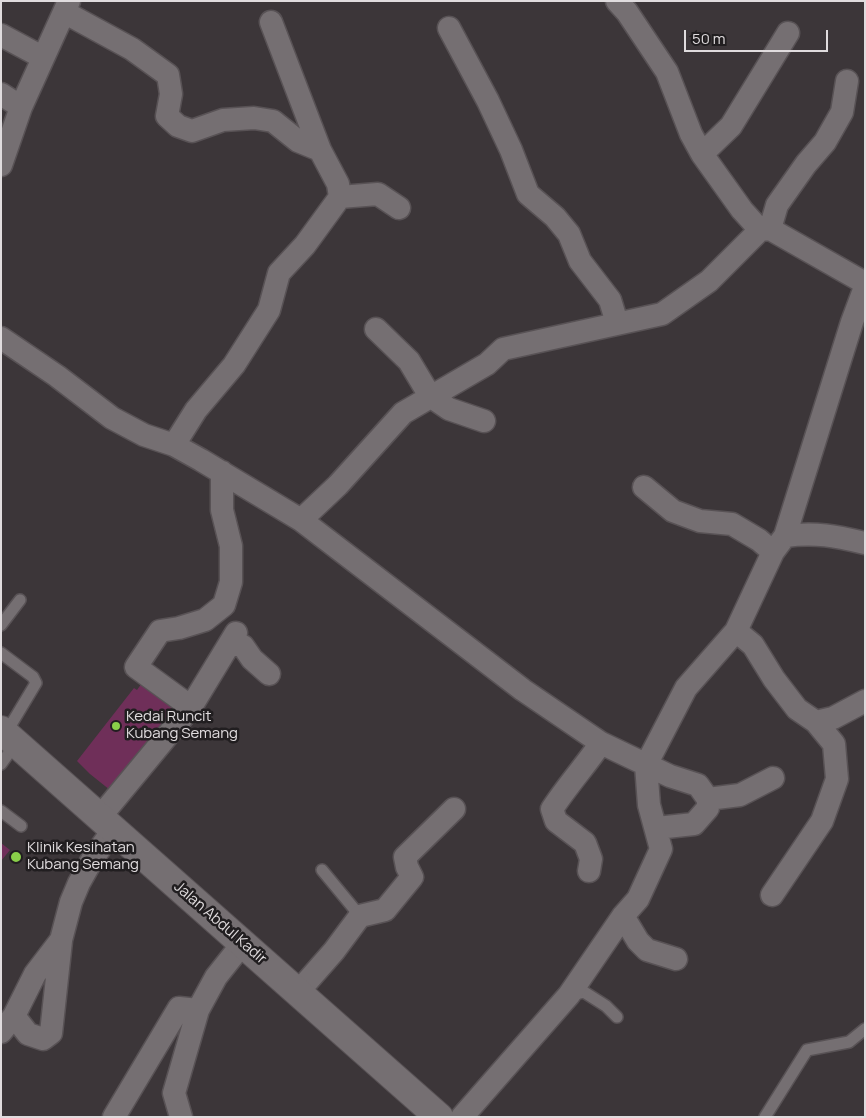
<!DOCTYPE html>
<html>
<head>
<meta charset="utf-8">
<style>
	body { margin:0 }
	#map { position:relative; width:866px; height:1118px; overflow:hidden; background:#3c3639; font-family:Manrope,sans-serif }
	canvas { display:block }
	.frame { position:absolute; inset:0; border:2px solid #e0dcde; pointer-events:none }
	.scale { position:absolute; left:684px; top:30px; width:144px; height:22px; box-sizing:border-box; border:2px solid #e0dcde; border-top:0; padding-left:6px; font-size:15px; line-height:18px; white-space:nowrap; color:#e0dcde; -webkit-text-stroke:4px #211e20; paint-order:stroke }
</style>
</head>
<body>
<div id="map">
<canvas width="866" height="1118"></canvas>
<div class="frame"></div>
<div class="scale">50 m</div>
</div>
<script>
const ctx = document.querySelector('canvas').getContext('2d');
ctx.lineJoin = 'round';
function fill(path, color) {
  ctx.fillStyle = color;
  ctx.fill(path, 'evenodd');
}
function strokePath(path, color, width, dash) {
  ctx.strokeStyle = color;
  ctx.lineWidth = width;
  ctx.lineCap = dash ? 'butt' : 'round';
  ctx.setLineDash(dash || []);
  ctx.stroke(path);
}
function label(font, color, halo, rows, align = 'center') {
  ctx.font = font + ' Manrope,sans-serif';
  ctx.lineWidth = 5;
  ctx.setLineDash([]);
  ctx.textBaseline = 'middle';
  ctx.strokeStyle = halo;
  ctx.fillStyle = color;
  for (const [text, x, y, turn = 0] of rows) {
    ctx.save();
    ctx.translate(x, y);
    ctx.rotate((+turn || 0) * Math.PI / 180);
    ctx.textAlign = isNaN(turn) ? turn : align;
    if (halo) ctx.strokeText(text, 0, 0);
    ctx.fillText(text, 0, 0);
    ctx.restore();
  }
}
const building = new Path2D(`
	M144,680l32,23 -7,7 8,6 -62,78 -25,-20 -13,-13 57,-73 3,2z
	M1,843l9,7 -9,11z`);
const service = new Path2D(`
	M1,625l19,-25
	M1,653l32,24 3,6 -30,50
	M1,764l15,-21
	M1,811l20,15
	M322,870l38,46
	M570,995l14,-3 22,14 11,11
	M765,1117l42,-67 42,-8 16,-13`);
const minor = new Path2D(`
	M617,1l10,11 40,60 24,62 11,20 29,-28 57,-93
	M64,12l68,37 36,26 3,19 -4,22 11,10 14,5 31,-11 31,-2 19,3 25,20 22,9
	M449,28l39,73 23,49 17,44 27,23 14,17 11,27 30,39 7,23
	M1,35l41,22
	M1,94l20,13
	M702,154l40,56 18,20
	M1,165l20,-58 48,-106
	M340,197l38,-3 21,14
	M770,229l7,-24 29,-41 19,-22 17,-30 5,-31
	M376,329l33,32 21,35 19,13 35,12
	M1,338l56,38 55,42 32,17 30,10 27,15 100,60 222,170 78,53 69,33 28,9 10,14v9l-14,16 -37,4
	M174,445l22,-35 38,-45 35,-55 10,-37 26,-28 35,-48 -2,-13 -18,-34 -49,-128
	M644,487l29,24 27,10 32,3 27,16 14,12
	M301,520l37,-35 65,-72 84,-49 16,-15 159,-35 47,-33 51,-51 10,-1 95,54
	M785,536c31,-4 50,0 80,7
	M736,631l17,14 21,34 23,30 19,13 17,-4 32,-17
	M230,644l13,2 9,13 17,15
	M191,707l-55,-40 24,-36 19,-3 26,-8 19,-15 7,-23v-36l-9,-36v-38
	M708,799l32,-4 33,-17
	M100,817l91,-110 45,-74
	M589,871l2,-12 -6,-16 -29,-22 -4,-12c15,-23 33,-43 49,-66
	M772,895l50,-74 15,-42 -3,-35 -18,-22
	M623,916l15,25 9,9 29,9
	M298,992l36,-41 26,-35 25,-6 27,-33 -5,-10 -2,-10 49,-48
	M14,1016l14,18 15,5 8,-6 10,-92
	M1,1032l13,-16 21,-42 26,-34 10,-38 8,-19 14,-25 21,-29
	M114,1117l65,-109 19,2
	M181,1117l-7,-24 24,-83 18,-33 27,-34
	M462,1117l107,-122 54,-79 15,-17 23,-50 -12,-44 -3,-40 40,-77 50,-57 37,-79 12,-16 67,-214 13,-35`);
const secondary = new Path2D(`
	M1,730l438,387`);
const markers = [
	[116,726,5,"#89cf49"],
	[16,857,6,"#89cf49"]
];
const poiNames = [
	["Kedai Runcit",126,717],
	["Kubang Semang",126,734],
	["Klinik Kesihatan",27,848],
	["Kubang Semang",27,865]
];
const streetNames = [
	["Jalan Abdul Kadir",220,923,41]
];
fill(building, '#6f2f59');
strokePath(service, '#585255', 14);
strokePath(minor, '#585255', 25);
strokePath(secondary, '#585255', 30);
strokePath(service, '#756f72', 11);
strokePath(minor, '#756f72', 22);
strokePath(secondary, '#756f72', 28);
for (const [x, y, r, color] of markers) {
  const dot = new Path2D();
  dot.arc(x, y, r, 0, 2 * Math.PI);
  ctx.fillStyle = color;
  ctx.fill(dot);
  strokePath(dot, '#211e20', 2);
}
label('15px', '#e0dcde', '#211e20', poiNames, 'left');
label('15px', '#e0dcde', '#211e20', streetNames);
</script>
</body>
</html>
